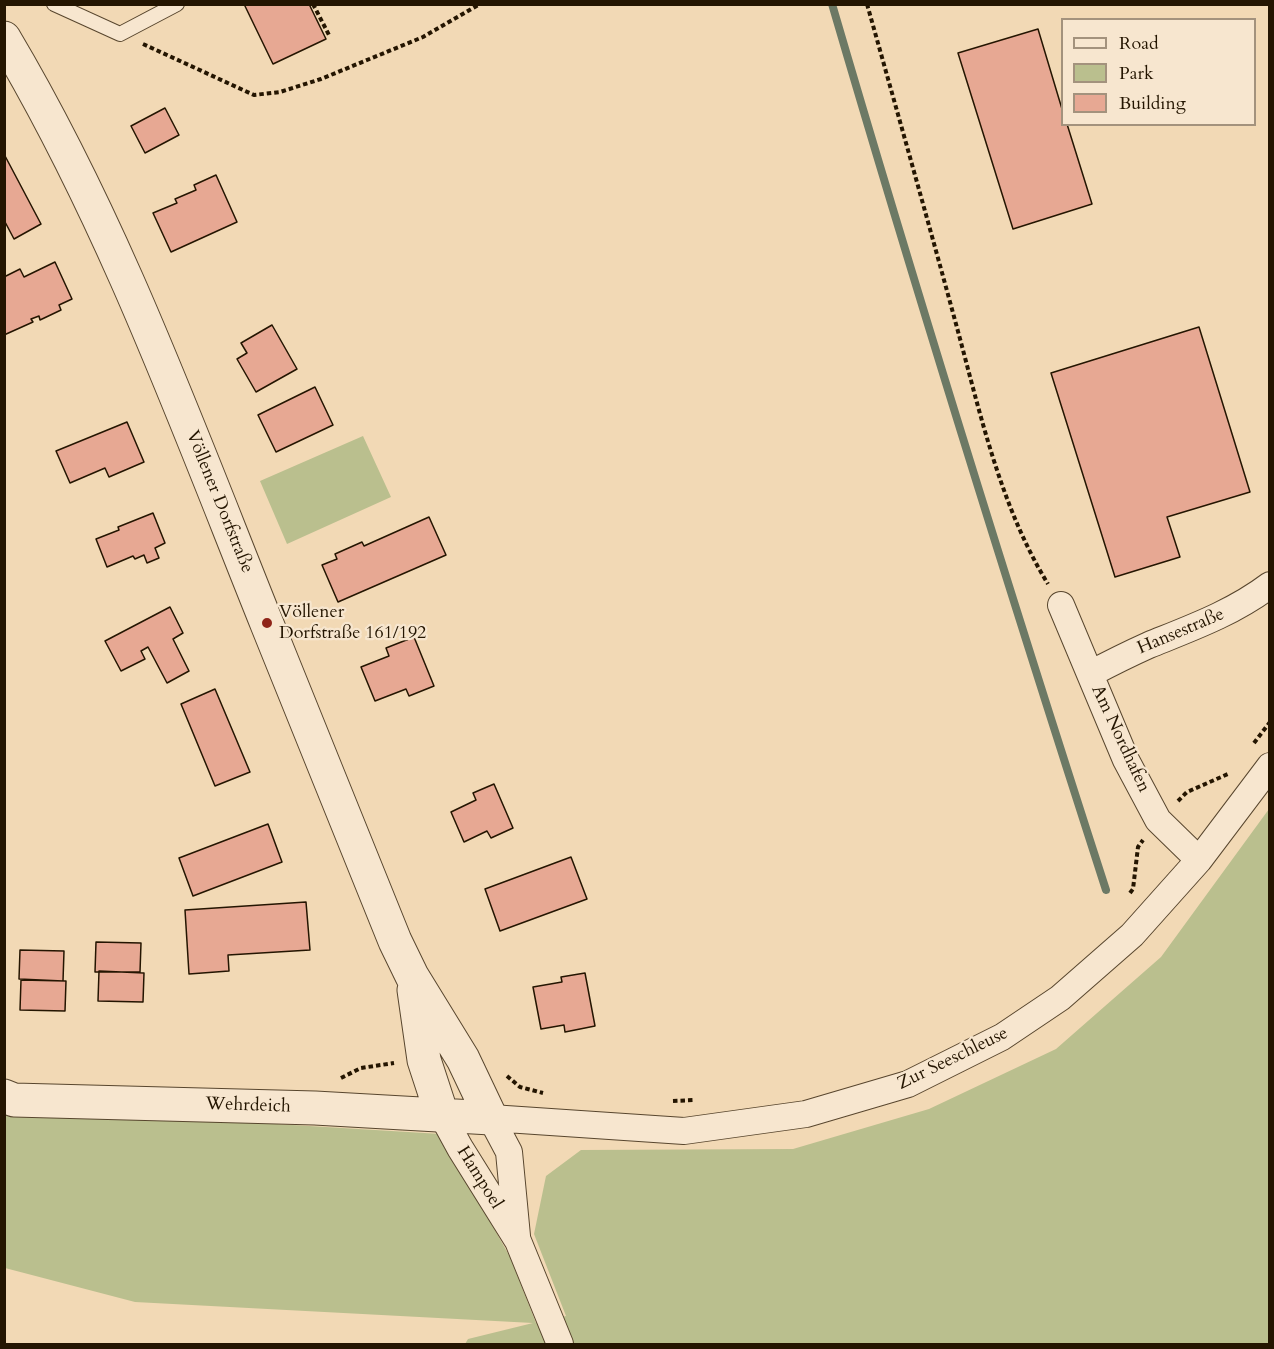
<!DOCTYPE html>
<html>
<head>
<meta charset="utf-8">
<style>
	body { margin:0 }
	#map { position:relative; width:1274px; height:1349px; overflow:hidden; background:#f2d9b5; font-family:Cardo,serif }
	canvas { display:block }
	.frame { position:absolute; inset:0; border:6px solid #241501; pointer-events:none }
	.legend { position:absolute; left:1061px; top:18px; width:195px; height:108px; box-sizing:border-box; background:#f7e6cf; border:2px solid #a3927d; margin:0; padding:8px 10px; list-style:none; font-size:18px; color:#241501 }
	.legend li { display:flex; align-items:center; gap:12px; height:30px }
	.legend b { width:30px; border:2px solid #a3927d }
</style>
</head>
<body>
<div id="map">
<canvas width="1274" height="1349"></canvas>
<div class="frame"></div>
<ul class="legend">
<li><b style="height:8px;background:#f7e6cf"></b>Road</li>
<li><b style="height:16px;background:#babf8e"></b>Park</li>
<li><b style="height:16px;background:#e7a893"></b>Building</li>
</ul>
</div>
<script>
const ctx = document.querySelector('canvas').getContext('2d');
ctx.lineJoin = 'round';
function fill(path, color) {
  ctx.fillStyle = color;
  ctx.fill(path, 'evenodd');
}
function strokePath(path, color, width, dash) {
  ctx.strokeStyle = color;
  ctx.lineWidth = width;
  ctx.lineCap = dash ? 'butt' : 'round';
  ctx.setLineDash(dash || []);
  ctx.stroke(path);
}
function label(font, color, halo, rows, align = 'center') {
  ctx.font = font + ' Cardo,serif';
  ctx.lineWidth = 4.5;
  ctx.setLineDash([]);
  ctx.textBaseline = 'middle';
  ctx.strokeStyle = halo;
  ctx.fillStyle = color;
  for (const [text, x, y, turn = 0] of rows) {
    ctx.save();
    ctx.translate(x, y);
    ctx.rotate((+turn || 0) * Math.PI / 180);
    ctx.textAlign = isNaN(turn) ? turn : align;
    if (halo) ctx.strokeText(text, 0, 0);
    ctx.fillText(text, 0, 0);
    ctx.restore();
  }
}
const green = new Path2D(`
	M363,436l28,61 -104,47 -27,-63z
	M1269,809v535h-804l3,-5 65,-16 -398,-21 -130,-34 -1,-163 9,3 428,26 69,123 26,66 30,-7 -32,-82 12,-58 35,-26 212,-1 136,-40 127,-60 105,-92z`);
const stream = new Path2D(`
	M832,4c87,297 179,592 274,886`);
const building = new Path2D(`
	M244,4h65l17,35 -53,25z
	M1038,29l24,80v15h5l25,80 -79,25 -55,-176z
	M165,108l14,27 -34,18 -14,-27z
	M4,154l37,70 -27,15 -10,-19z
	M216,175l21,47 -66,30 -18,-39 24,-10 -2,-4 21,-9 -2,-5z
	M55,262l17,37 -13,6 2,5 -21,10 -1,-4 -8,3 2,3 -29,13v-58l16,-8 4,8z
	M272,325l25,44 -41,23 -19,-33 10,-6 -6,-10z
	M1199,327l51,165 -83,25 13,40 -65,20 -64,-204z
	M315,387l18,38 -57,27 -18,-37z
	M127,422l17,40 -35,15 -4,-9 -35,15 -14,-32z
	M153,513l12,30 -10,5 4,10 -12,5 -3,-8 -9,4 -2,-3 -26,11 -11,-28 23,-9 -1,-3z
	M429,517l17,38 -108,47 -16,-37 15,-6 -2,-5 27,-12 2,4z
	M170,607l13,26 -10,6 16,32 -22,12 -19,-36 -7,4 4,8 -24,12 -16,-30z
	M414,637l20,49 -25,10 -3,-7 -31,12 -14,-34 28,-11 -3,-8z
	M215,689l35,83 -35,14 -34,-82z
	M494,784l19,44 -22,10 -4,-7 -23,11 -13,-30 25,-12 -3,-7z
	M268,824l14,38 -89,34 -14,-38z
	M571,857l16,42 -87,32 -15,-42z
	M306,902l4,48 -82,5 1,16 -40,3 -4,-64z
	M96,942l45,1 -1,29h-45z
	M20,950l44,1 -1,30 -44,-2z
	M99,971l45,2 -1,29 -45,-1z
	M585,973l10,53 -30,6 -1,-7 -23,4 -8,-42 29,-5 -1,-5z
	M21,980l45,1 -1,30 -45,-1z`);
const path = new Path2D(`
	M313,4l17,33
	M867,4c30,107 60,213 89,320 24,88 44,182 92,260
	M143,44l111,51 26,-3 41,-13 102,-42 57,-33
	M1254,743l16,-21
	M1178,801l9,-9 41,-18
	M1130,893l3,-4 5,-42 5,-7
	M507,1076l13,11 23,6
	M341,1078l20,-10 33,-5
	M673,1101l22,-1`);
const service = new Path2D(`
	M54,4l66,30 57,-30`);
const minor = new Path2D(`
	M1061,605l65,155 32,60 41,40
	M1090,674c19,-10 39,-20 59,-29 42,-17 84,-32 121,-60
	M442,1115l18,33 58,93 42,103
	M491,1118l193,13 122,-17 102,-30 94,-47 58,-39 72,-63 67,-75 71,-94
	M491,1118l18,34 8,84`);
const tertiary = new Path2D(`
	M4,38c110,185 183,387 263,586 42,106 86,211 128,317l17,35 51,83 28,59 -176,-10 -301,-8 -10,-4
	M414,990l10,70 18,55`);
const markers = [
	[267,623,6,"#8f2418"]
];
const streetNames = [
	["Völlener Dorfstraße",219,502,68],
	["Hansestraße",1181,632,-23],
	["Am Nordhafen",1120,739,65],
	["Zur Seeschleuse",953,1059,-26],
	["Wehrdeich",248,1106,2],
	["Hampoel",479,1178,58]
];
const poiNames = [
	["Völlener",279,613],
	["Dorfstraße 161/192",279,634]
];
fill(green, '#babf8e');
strokePath(stream, '#6c7965', 8);
fill(building, '#e7a893');
strokePath(building, '#241501', 1.5);
strokePath(service, '#58462e', 16);
strokePath(minor, '#58462e', 28);
strokePath(tertiary, '#58462e', 35);
strokePath(path, '#241501', 4, [4.5, 3]);
strokePath(service, '#f7e6cf', 14);
strokePath(minor, '#f7e6cf', 26);
strokePath(tertiary, '#f7e6cf', 33);
for (const [x, y, r, color] of markers) {
  const dot = new Path2D();
  dot.arc(x, y, r, 0, 2 * Math.PI);
  ctx.fillStyle = color;
  ctx.fill(dot);
  strokePath(dot, '#f7e6cf', 2);
}
label('18px', '#241501', '#f7e6cf', streetNames);
label('18px', '#241501', '#f7e6cf', poiNames, 'left');
</script>
</body>
</html>
